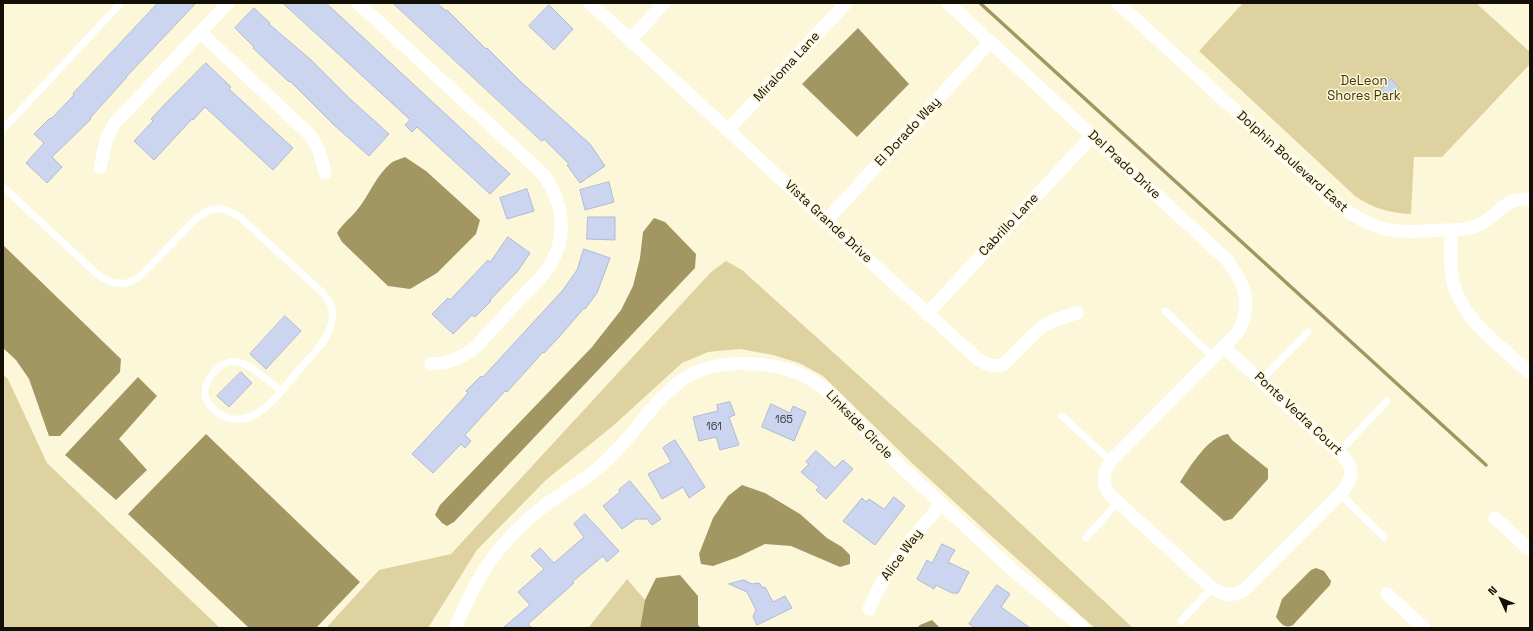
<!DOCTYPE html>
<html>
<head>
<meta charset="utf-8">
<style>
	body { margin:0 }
	#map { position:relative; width:1533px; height:631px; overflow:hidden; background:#fdf7da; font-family:"Space Grotesk",sans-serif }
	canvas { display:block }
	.frame { position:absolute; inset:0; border:4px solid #110f06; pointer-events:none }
	.north { position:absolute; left:1481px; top:579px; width:40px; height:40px; -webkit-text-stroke:3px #fdf7da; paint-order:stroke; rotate:314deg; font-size:11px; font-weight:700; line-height:16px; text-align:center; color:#110f06 }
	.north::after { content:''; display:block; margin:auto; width:14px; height:18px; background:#110f06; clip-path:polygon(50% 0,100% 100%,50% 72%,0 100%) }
</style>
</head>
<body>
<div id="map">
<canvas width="1533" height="631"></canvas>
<div class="frame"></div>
<div class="north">N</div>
</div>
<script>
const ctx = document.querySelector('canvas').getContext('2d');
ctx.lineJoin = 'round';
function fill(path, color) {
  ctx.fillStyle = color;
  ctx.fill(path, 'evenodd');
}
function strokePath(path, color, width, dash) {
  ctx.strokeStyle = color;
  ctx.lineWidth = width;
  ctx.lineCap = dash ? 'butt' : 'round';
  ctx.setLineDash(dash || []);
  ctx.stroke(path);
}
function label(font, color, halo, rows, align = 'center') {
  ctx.font = font + ' "Space Grotesk",sans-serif';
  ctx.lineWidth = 3;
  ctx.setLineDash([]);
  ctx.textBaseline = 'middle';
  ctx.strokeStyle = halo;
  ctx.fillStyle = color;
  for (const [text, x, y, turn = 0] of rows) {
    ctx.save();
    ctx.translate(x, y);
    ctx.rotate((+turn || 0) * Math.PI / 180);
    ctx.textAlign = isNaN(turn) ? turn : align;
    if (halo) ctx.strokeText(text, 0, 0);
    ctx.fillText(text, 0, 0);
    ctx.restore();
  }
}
const green = new Path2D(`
	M1243,3h233l54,49v12l-88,93h-28l-3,57c-21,-1 -39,-6 -56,-18l-156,-145z
	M726,261l16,9 205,185 186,173h-38l-6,-5 -101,-90 -76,-70 -89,-87 -24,-13 -26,-8 -33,-6 -32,3 -26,11 -68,62 -68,55 -69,70 -49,78h-102l53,-58 72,-16 260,-282z
	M3,375l5,4 39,84 173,165h-217z
	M627,579l18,21 -5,28h-52z`);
const water = new Path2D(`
	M858,28l51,56 -52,53 -55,-53z
	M405,157l21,14 54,49 -4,14 -39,39 -27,16 -22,-3 -46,-44 -5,-9c5,-9 13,-14 20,-23 12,-14 19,-35 34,-47 4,-3 10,-4 14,-6z
	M654,218l11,4 31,32 -1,14 -241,254 -7,4 -5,-3 -7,-8 5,-10 152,-158 29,-37 12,-24 7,-28 3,-26z
	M3,245l118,114 -1,13 -60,64h-11l-20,-57 -13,-19 -13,-12z
	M138,377l19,19 -38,43 28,31 -31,30 -51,-45z
	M206,434l154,148 -44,46h-67l-121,-114z
	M1228,434l4,6 36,29v10l-36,40 -8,2 -44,-39c10,-15 28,-46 48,-48z
	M742,485l23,8 35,21 27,24 15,9 8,8v9l-10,3 -49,-21 -26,-2 -27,13 -25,9 -12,-2 -2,-10 14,-36 15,-22z
	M1316,568l8,3 7,10 -1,4 -37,40c-8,4 -12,-1 -17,-8l6,-18 29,-29z
	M680,575l18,21v29l3,3h-61l5,-28 11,-22z
	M932,620l8,8h-23l3,-3z`);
const stream = new Path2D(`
	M980,3l506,462`);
const building = new Path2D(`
	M158,3h38l-70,74h1l-37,41 1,1 -39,38 10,10 -15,16 -21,-20 18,-20 -10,-9 16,-16 1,1 23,-24 -1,-1z
	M283,3h43l184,171 -20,20 -73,-67 -5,5 -7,-7 5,-5z
	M393,3h44l9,8 1,-1 39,39 1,-1 34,34 69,62 15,22 -25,17 -13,-18 2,-1 -25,-25 -2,2z
	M549,5l24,24 -19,21 -25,-24z
	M254,8l16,15 -1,1 42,36 38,38 40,36 -20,22 -36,-32 -43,-43 -1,1 -36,-34 1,-1 -19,-19z
	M206,63l25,24 -2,2 64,59 -20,22 -68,-63 -12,13 -1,-1 -38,41 -20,-19 19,-20 -2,-2 15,-16z
	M1391,79l8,8 -9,11 -9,-8z
	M609,182l5,20 -29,8 -5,-20z
	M527,189l7,22 -27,8 -7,-21z
	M588,217h27v23l-28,-1z
	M508,237l22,16 -13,19 -27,28 1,1 -16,16 -3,-2 -19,19 -21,-20 16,-16 2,2 38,-40 2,2z
	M584,249l26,9 -13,35 -12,16 -1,-1 -25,29 -15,16 -1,-1 -36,40 -2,-1 -40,44 6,6 -6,7 -4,-4 -28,29 -21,-19 38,-41 18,-20 -2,-2 15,-15 2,1 80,-87 14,-20z
	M285,316l16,15 -35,38 -16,-15z
	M241,372l11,11 -23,24 -12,-11z
	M730,402l5,13 -6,2 10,28 -19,5 -4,-13 -17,4 -6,-24 25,-6 -1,-6z
	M771,404l19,9 3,-7 13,6 -12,29 -32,-14z
	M675,440l30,47 -16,11 -6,-11 -21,12 -14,-25 23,-12 -8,-14z
	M816,451l19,17 8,-8 10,9 -27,30 -10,-9 3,-3 -18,-15 8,-8 -3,-2z
	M630,481l31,38 -9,6 -5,-6h-11l-14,10 -19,-23 17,-14 -1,-2z
	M894,497l11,9 -30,39 -32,-24 19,-23 4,4 3,-3 15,10z
	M585,514l34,37 -12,11 -4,-6 -31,26 2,1 -46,41 4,4h-29l27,-23 -12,-13 26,-23 -13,-13 9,-8 14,15 30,-26 -10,-13z
	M942,544l13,6 -7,12 21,10 -11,21h-6l-16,-8 -2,4 -17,-10 10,-19 5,3z
	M744,580l8,4 7,-1 4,5 2,-1 8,15 12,-6 7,12 -35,17 -4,-8 3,-7 -9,-18 -18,-8z
	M997,585l13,9 -9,13 29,21h-55l-6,-4z`);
const lane = new Path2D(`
	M3,129l118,-126
	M3,187l94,87c26,20 41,6 59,-14 10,-10 20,-21 30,-31 18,-19 30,-29 55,-11l84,77c6,8 9,16 7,25 -1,6 -3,12 -6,17 -6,11 -16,20 -23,28 -14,16 -31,41 -49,50 -13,6 -26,6 -37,-3 -5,-4 -11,-11 -12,-17 -2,-15 17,-37 33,-33 15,4 30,19 42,28
	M1165,311l49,47
	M1261,380l47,-48
	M1062,416l49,45
	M1339,452l48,-51
	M1340,494l44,43
	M1086,538l32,-36
	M1181,621l31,-33`);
const street = new Path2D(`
	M358,3l184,170c23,30 27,68 3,99 -8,10 -17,19 -25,27 -15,16 -30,32 -44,48 -15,11 -26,16 -45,17
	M590,3l294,271 95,86c9,5 15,7 24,5l37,-37 12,-7 25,-8
	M948,3l279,257c17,23 27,44 11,72l-127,129c-8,11 -9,21 -2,33l103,94c11,6 21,10 32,2l96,-96c10,-12 16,-22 5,-36l-121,-111
	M1118,3l217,199c41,32 59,31 109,28 13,0 27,0 38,-7 19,-10 21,-25 48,-24
	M200,32l110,103 9,15 6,23
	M630,40l34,-37
	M728,130l118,-127
	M100,167l7,-30 7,-13 114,-121
	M826,221l164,-179
	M1451,230c0,19 -2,40 4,58 11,35 49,61 75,85
	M927,314l165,-178
	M1495,518l35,32
	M1387,594l37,34
	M869,609c16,-40 45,-72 72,-105
	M455,628c7,-15 14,-31 22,-46 17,-30 41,-56 68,-77 20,-14 41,-26 59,-42 28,-25 45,-57 74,-80 31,-26 89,-23 125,-8 11,5 21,13 30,21l62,65 122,113 66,54`);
const numberNames = [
	["165",784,420],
	["161",714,427]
];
const streetNames = [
	["Miraloma Lane",787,67,-47],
	["El Dorado Way",908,132,-47],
	["Dolphin Boulevard East",1292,162,42],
	["Del Prado Drive",1124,165,43],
	["Vista Grande Drive",828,222,43],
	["Cabrillo Lane",1009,225,-47],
	["Ponte Vedra Court",1298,414,43],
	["Linkside Circle",859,425,46],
	["Alice Way",902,555,-54]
];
const parkNames = [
	["DeLeon",1364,81],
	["Shores Park",1364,96]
];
fill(green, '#ded3a0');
fill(water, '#a29762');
strokePath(stream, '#a29762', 3.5);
fill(building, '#cbd5f0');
strokePath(building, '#b0b9d3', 1);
strokePath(lane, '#fff', 7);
strokePath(street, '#fff', 13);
label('11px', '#404040', null, numberNames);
label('13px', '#110f06', '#fdf7da', streetNames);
label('13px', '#3d3407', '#fdf7da', parkNames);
</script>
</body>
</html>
